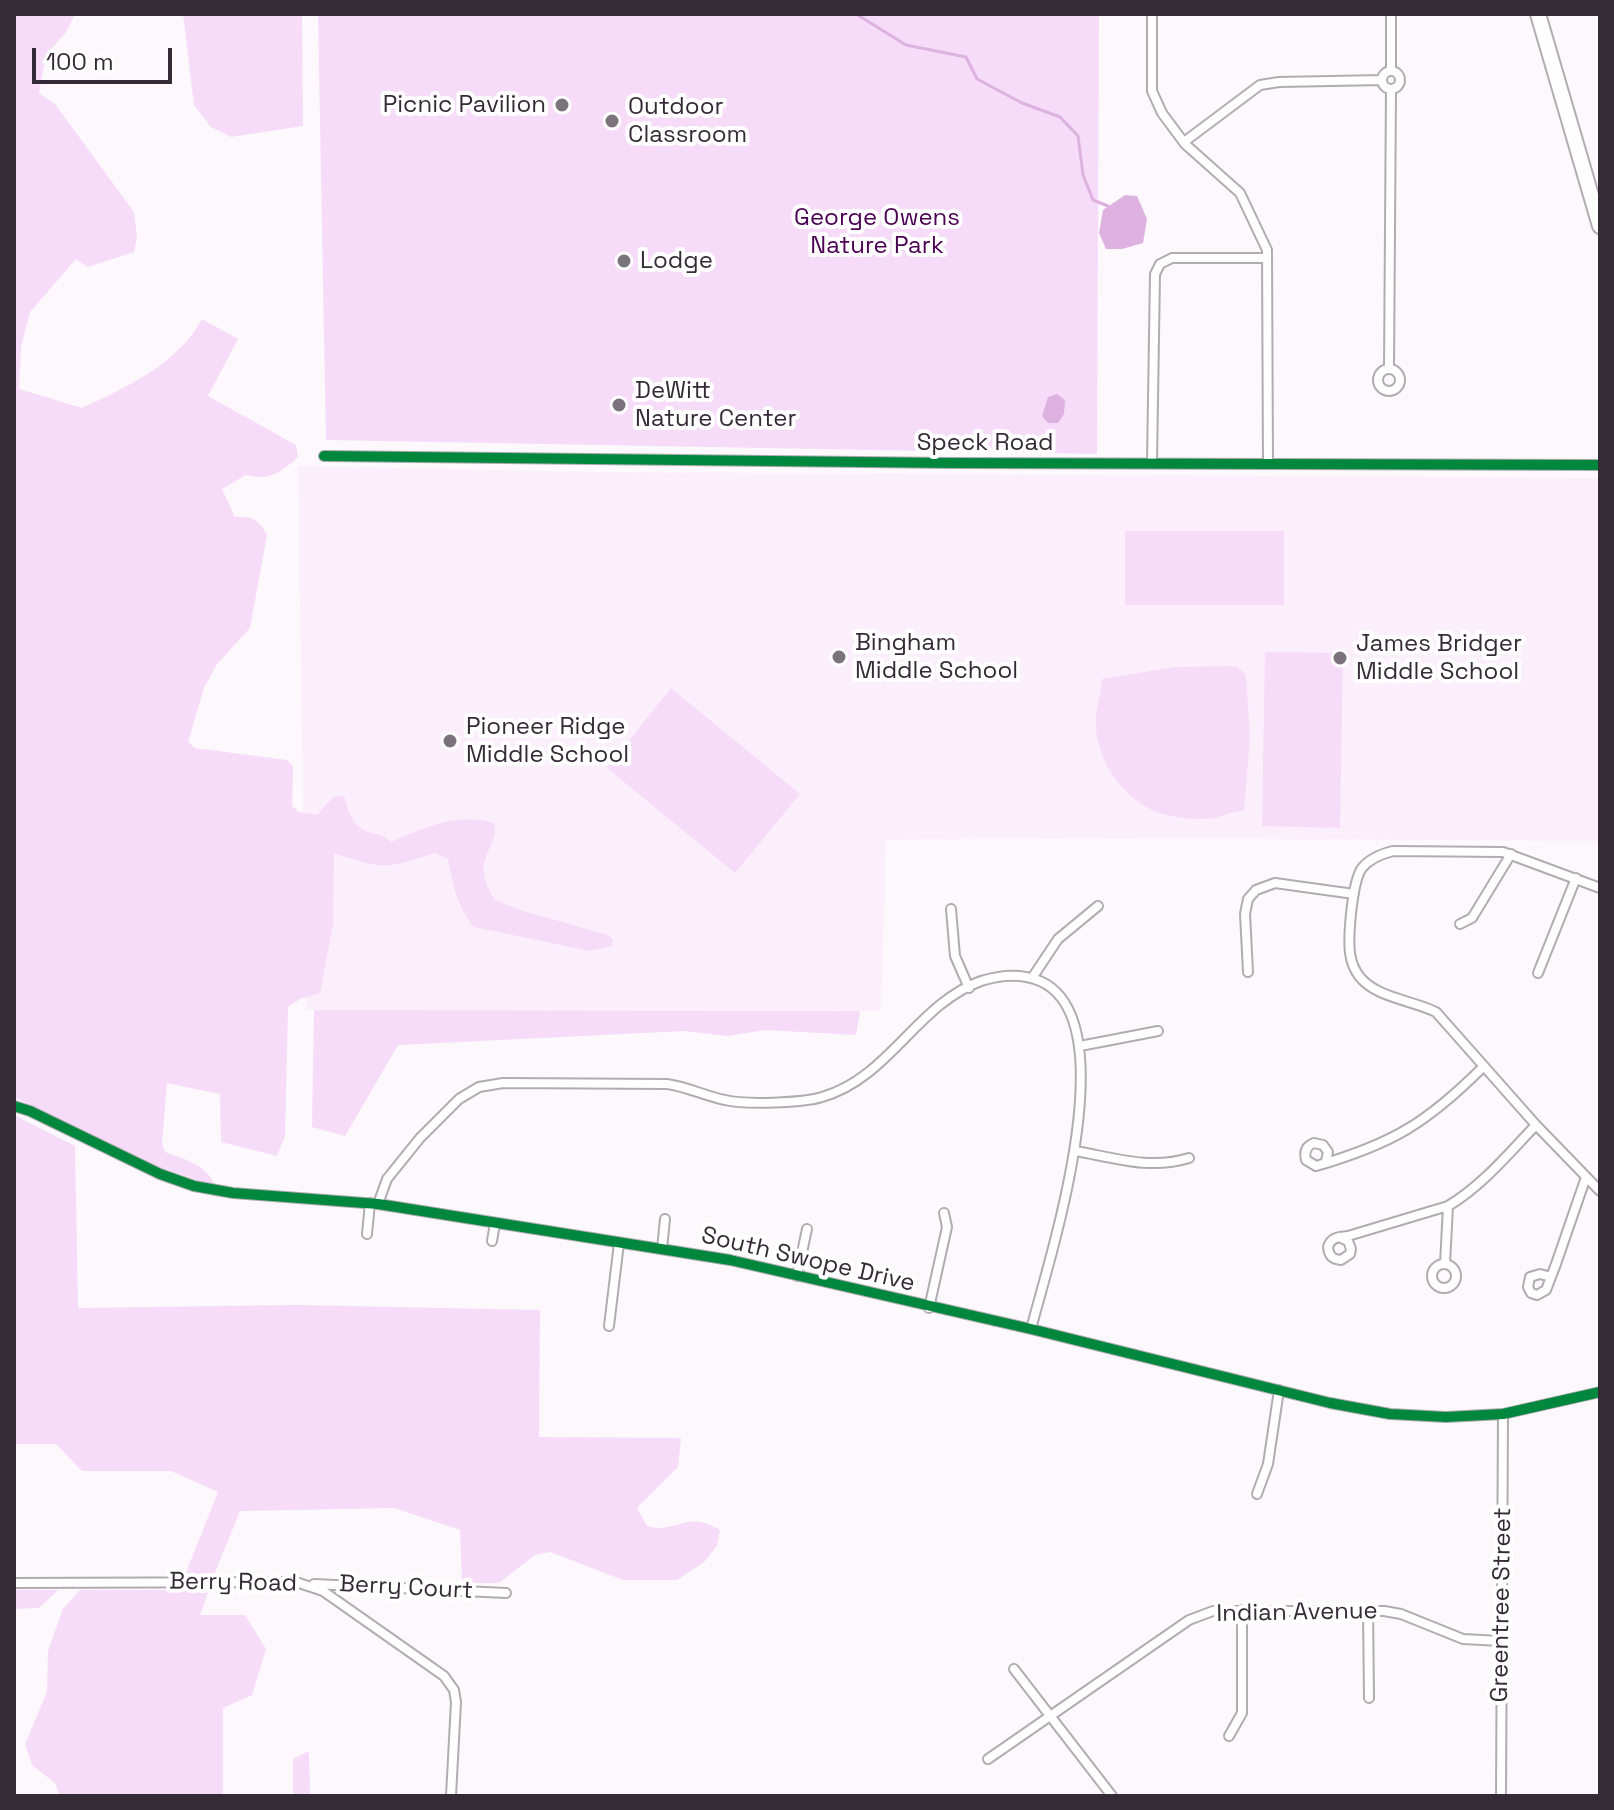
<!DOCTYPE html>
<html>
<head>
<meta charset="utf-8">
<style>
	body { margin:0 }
	#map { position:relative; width:1614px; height:1810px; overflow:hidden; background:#fcf8fc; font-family:"Space Grotesk",sans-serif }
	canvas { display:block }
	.frame { position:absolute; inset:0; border:16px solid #352b36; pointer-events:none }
	.scale { position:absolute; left:32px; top:48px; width:140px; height:36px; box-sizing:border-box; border:4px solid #352b36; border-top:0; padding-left:10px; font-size:24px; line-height:28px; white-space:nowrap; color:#352b36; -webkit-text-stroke:6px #fff; paint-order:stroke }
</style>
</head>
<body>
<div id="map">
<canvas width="1614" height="1810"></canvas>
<div class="frame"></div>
<div class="scale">100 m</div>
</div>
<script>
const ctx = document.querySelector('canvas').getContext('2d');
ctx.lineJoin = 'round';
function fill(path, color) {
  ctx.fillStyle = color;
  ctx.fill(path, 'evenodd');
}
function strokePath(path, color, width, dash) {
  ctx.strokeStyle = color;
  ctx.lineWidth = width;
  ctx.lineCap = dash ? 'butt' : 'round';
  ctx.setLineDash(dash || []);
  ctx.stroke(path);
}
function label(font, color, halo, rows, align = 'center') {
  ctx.font = font + ' "Space Grotesk",sans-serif';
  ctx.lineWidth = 8;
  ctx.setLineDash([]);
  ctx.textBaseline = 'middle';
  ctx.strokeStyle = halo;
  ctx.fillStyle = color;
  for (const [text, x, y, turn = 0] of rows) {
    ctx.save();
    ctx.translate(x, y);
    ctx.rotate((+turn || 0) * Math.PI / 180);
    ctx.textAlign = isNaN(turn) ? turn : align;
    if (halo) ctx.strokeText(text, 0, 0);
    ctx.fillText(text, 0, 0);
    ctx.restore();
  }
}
const built = new Path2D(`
	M298,466l298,6 1004,6v363l-522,-3 -192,2 -5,171 -575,-1z`);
const green = new Path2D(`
	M14,14h61l-10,20 -19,20 -7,39 16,11 79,108 3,25 -3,15 -46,15 -12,-8 -46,53 -9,35 -2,42 63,19c43,-20 96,-44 120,-89l36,20 -30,57 88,49 2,12c-18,16 -28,24 -52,18l-24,14 13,28c17,-1 24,3 32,18l-17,93 -33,36 -13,24 -16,54 7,6 92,12 6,6 -1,40 7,6 18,3 16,-18 11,-1c4,15 8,30 24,36 11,3 15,2 23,10 34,-14 66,-30 103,-19 7,26 -27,34 1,77l25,10 88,25 5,4 -1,7 -23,5 -115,-24c-17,-21 -21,-41 -26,-68l-13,-6c-49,16 -52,17 -101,0l-1,72 -13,68 -20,6 -12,8 -3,129 -8,20 -56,-14 -1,-48 -53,-11 -5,61 3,8c19,7 43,13 50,34l-56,-19 -145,-70z
	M183,14h119l1,112 -72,11 -20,-10 -17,-22z
	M318,14h781l-2,440 -771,-14z
	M1125,531h159v74h-159z
	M1265,652l78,1 -3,175 -78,-2z
	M1236,666l10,9 4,62 -6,74c-11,-1 -20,5 -30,7 -11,2 -26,1 -37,-1 -48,-6 -84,-54 -81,-101 1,-12 6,-24 6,-37l73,-12z
	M671,688l129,106 -65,79 -128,-105z
	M314,1010l546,1 -4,24 -91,-5 -37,6 -44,-5 -286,14 -53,91 -33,-9z
	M14,1115l61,31 3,162 218,-3 244,5 -1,127 142,1 -3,29 -41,41 10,18c30,9 38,-17 73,4l-3,16 -13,16 -27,18h-54l-73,-28 -15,3 -36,28h-27l-10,-3 -2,-50 -66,-22 -154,3 -26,64h-29l33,-83 -47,-21h-89l-26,-27h-40z
	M14,1590h44l-19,18 -25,1z
	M80,1590h129l-9,25h45l21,34 -14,46 -29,13v88h-163l-5,-13 -23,-18 -7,-21 22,-52 1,-41 15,-42z
	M309,1751l1,45h-17v-37z`);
const water = new Path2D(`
	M1125,195l12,1 10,23 -4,24 -21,6h-16l-7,-16 4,-23z
	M1057,394l8,6 -1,14 -6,9h-10l-6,-7 6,-19z`);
const stream = new Path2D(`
	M856,14l50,31 60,12 11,22 45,24 38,14 18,19 5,39 10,25 15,6`);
const street = new Path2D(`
	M1152,14v77l10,22 23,31 55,49 27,57 1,214
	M1391,14v56
	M1382 80a9 9 0 1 1 18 0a9 9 0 1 1-18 0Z
	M1184,142l76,-57 19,-3 103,-2
	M1389,369l2,-280
	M1378 380a11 11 0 1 1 22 0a11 11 0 1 1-22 0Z
	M324,456l626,7 650,2
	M1152,462l3,-188 5,-10 12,-6h95
	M1600,888l-97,-36 -110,-1c-12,3 -23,7 -31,17 -10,14 -14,68 -12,85 1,8 4,16 9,23 17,22 53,24 77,36l100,113 64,66
	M951,909l4,47 14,32
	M1460,924l12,-6 39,-64
	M1248,972l-3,-58 3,-15 8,-9 19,-7 79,11
	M1538,973l38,-95
	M1032,978l26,-39 40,-33
	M1080,1046l78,-15
	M14,1106l16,5 130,63 34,12 39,7 145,11 352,56 301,69 299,74 60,11 56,3 57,-3 97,-22
	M1076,1151c39,7 75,19 113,7
	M1326,1161l2,-9 -5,-7 -9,-2c-8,3 -10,9 -8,17l10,6c76,-22 111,-43 167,-99
	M378,1204l9,-25 33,-41 39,-39 20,-12 24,-4 164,1c21,3 38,12 58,16 20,5 78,3 97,-3 67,-19 95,-93 159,-116 19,-6 40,-8 59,0 88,39 9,278 -9,348
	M367,1234l3,-31
	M1339,1237l9,4 3,8 -1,5 -9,6c-9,-1 -12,-4 -13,-13 3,-10 11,-10 20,-11l100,-30c34,-20 61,-53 88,-81
	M492,1241l3,-18
	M662,1249l3,-30
	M1445,1264l3,-58
	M1432 1276a12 12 0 1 1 24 0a12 12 0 1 1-24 0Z
	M797,1276l10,-47
	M1551,1277l-11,-3 -10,3 -2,10 3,6 6,2 9,-5 10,-26 30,-87
	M929,1308l18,-81 -3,-14
	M609,1326l10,-83
	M1257,1494l11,-30 11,-74
	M14,1583l282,-1 27,9 121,85 10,14 2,12 -5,94
	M314,1584l192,9
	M1368,1610l1,88
	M1014,1669l98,127
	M1229,1736l13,-23v-103
	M988,1759l201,-139 24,-9h171l17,3 62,25 38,2
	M1501,1796l2,-382`);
const primary = new Path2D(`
	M1538,14l62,212`);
const cycleway = new Path2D(`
	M324,456l626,7 650,2
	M14,1106l16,5 130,63 34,12 39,7 145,11 352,56 301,69 299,74 60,11 56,3 57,-3 97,-22`);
const markers = [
	[562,105,8,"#7b737b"],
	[612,121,8,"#7b737b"],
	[624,261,8,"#7b737b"],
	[619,405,8,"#7b737b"],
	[839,657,8,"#7b737b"],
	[1340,658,8,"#7b737b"],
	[450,741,8,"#7b737b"]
];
const poiNames = [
	["Picnic Pavilion",546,105,"right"],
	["Outdoor",628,107],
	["Classroom",628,135],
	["Lodge",640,261],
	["DeWitt",635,391],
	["Nature Center",635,419],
	["Bingham",855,643],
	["Middle School",855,671],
	["James Bridger",1356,644],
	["Middle School",1356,672],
	["Pioneer Ridge",466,727],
	["Middle School",466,755]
];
const parkNames = [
	["George Owens",877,218],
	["Nature Park",877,246]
];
const streetNames = [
	["Speck Road",985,443],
	["South Swope Drive",808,1260,13],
	["Berry Road",233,1583,1],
	["Berry Court",406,1588,3],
	["Greentree Street",1502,1605,-89],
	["Indian Avenue",1297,1613,-1]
];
fill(built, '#fbeffb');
fill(green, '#f6dcf8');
fill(water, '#ddb2e1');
strokePath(stream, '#ddb2e1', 3);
strokePath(street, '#b2acb2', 12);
strokePath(primary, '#b2acb2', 18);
strokePath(street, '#fffeff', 8);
strokePath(primary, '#fffeff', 14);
strokePath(cycleway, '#00873e', 10);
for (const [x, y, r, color] of markers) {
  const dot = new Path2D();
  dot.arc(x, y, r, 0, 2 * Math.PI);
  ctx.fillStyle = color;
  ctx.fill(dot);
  strokePath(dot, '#fff', 3);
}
label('24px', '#352b36', '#fff', poiNames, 'left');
label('24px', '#4b0053', '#fff', parkNames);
label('24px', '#352b36', '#fff', streetNames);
</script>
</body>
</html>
